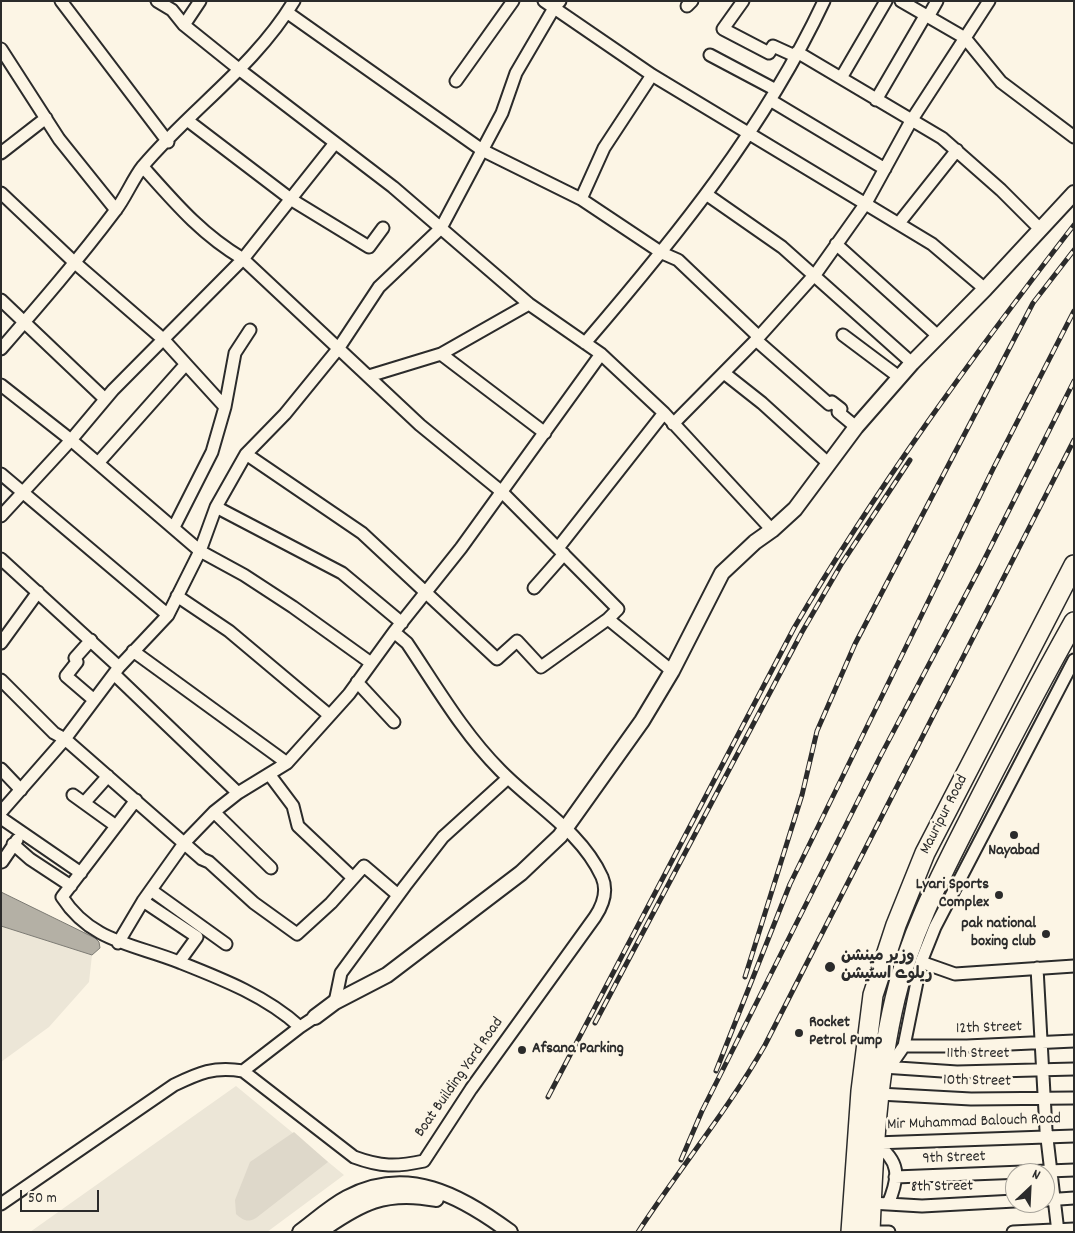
<!DOCTYPE html>
<html>
<head>
<meta charset="utf-8">
<style>
	body { margin:0 }
	#map { position:relative; width:1075px; height:1233px; overflow:hidden; background:#fcf5e5; font-family:Dekko,sans-serif }
	canvas { display:block }
	.frame { position:absolute; inset:0; border:2px solid #2b2b2b; pointer-events:none }
	.north { position:absolute; left:1005px; top:1163px; width:50px; height:50px; box-sizing:border-box; background:#fcf5e5; border:1px solid #a8a49b; border-radius:50%; rotate:25deg; font-size:14px; font-weight:700; line-height:20px; text-align:center; color:#2b2b2b }
	.north::after { content:''; display:block; margin:auto; width:18px; height:22px; background:#2b2b2b; clip-path:polygon(50% 0,100% 100%,50% 72%,0 100%) }
	.scale { position:absolute; left:20px; top:1190px; width:79px; height:22px; box-sizing:border-box; border:2px solid #2b2b2b; border-top:0; padding-left:6px; font-size:15px; line-height:18px; white-space:nowrap; color:#2b2b2b; -webkit-text-stroke:4px #fcf5e5; paint-order:stroke }
</style>
</head>
<body>
<div id="map">
<canvas width="1075" height="1233"></canvas>
<div class="frame"></div>
<div class="north">N</div>
<div class="scale">50 m</div>
</div>
<script>
const ctx = document.querySelector('canvas').getContext('2d');
ctx.lineJoin = 'round';
function fill(path, color) {
  ctx.fillStyle = color;
  ctx.fill(path, 'evenodd');
}
function strokePath(path, color, width, dash) {
  ctx.strokeStyle = color;
  ctx.lineWidth = width;
  ctx.lineCap = dash ? 'butt' : 'round';
  ctx.setLineDash(dash || []);
  ctx.stroke(path);
}
function label(font, color, halo, rows, align = 'center') {
  ctx.font = font + ' Dekko,"Playpen Sans Arabic",sans-serif';
  ctx.lineWidth = 5;
  ctx.setLineDash([]);
  ctx.textBaseline = 'middle';
  ctx.strokeStyle = halo;
  ctx.fillStyle = color;
  for (const [text, x, y, turn = 0] of rows) {
    ctx.save();
    ctx.translate(x, y);
    ctx.rotate((+turn || 0) * Math.PI / 180);
    ctx.textAlign = isNaN(turn) ? turn : align;
    if (halo) ctx.strokeText(text, 0, 0);
    ctx.fillText(text, 0, 0);
    ctx.restore();
  }
}
const built = new Path2D(`
	M1,926l91,29 -3,27 -40,45 -48,35z
	M236,1086l108,89 -77,57h-237z`);
const green = new Path2D(`
	M294,1132l34,30 -72,56c-9,5 -13,2 -20,-4l-1,-14 15,-38z`);
const water = new Path2D(`
	M1,892l94,46 4,4 1,6 -8,7 -91,-29z`);
const minor = new Path2D(`
	M61,1l107,141
	M157,1l15,9 12,15 56,45 153,117 136,117 72,50 63,59 108,117
	M544,1l108,74 280,169 53,45
	M743,1l-20,28 46,24 4,-7 22,10
	M901,1l64,37 36,44 73,55
	M687,6l5,-5
	M288,13l194,137 99,49 81,54 16,7 81,77
	M928,17l9,-16
	M184,25l16,-24
	M1,49l58,90 57,71
	M797,52l145,86 59,52 39,39
	M710,55l66,35
	M841,78l45,-77
	M456,81l57,-80
	M770,100l115,69
	M876,100l49,-84
	M187,120l105,80 77,47 14,-19
	M1,153l45,-35
	M143,167c32,36 58,67 100,92l177,166 82,67 116,117 -10,10 64,52
	M1,193l73,69 90,78 61,67
	M706,194l76,53 130,116
	M581,199l23,-51 48,-73
	M899,223l58,-73
	M836,244l102,92
	M1,300l104,99
	M843,335l56,42
	M756,340l73,64 3,-2 9,7 -3,3 18,15
	M585,343c91,-106 179,-214 239,-342
	M1,349c39,-45 78,-90 114,-138 11,-14 17,-31 28,-45 48,-57 112,-100 151,-165
	M441,354l104,79
	M724,373l38,30 66,60
	M369,376l72,-22 88,-50
	M1,385l70,55 129,111 44,24 49,32 78,56
	M673,424l83,-84 61,-68 49,-69 45,-82 78,-120
	M246,454l116,79 135,126 20,-18 24,26 67,-48
	M98,463l88,-99
	M1,474l167,141
	M216,507l126,66 60,50
	M1,516l70,-76 42,-50 130,-131 92,-116
	M174,527l38,-75 13,-45 10,-54 15,-23
	M558,548l106,-135
	M1,559l118,108
	M534,588l30,-34
	M177,596l52,35 100,84
	M91,640l-16,18 2,4 -11,14 28,24
	M1,643l37,-51
	M133,651l154,112
	M114,674l124,119
	M1,680l53,53 11,6 137,120 7,3 45,41 43,31 34,-31 33,-37 34,29
	M357,682l37,40
	M1,769l20,21
	M269,774l24,32 5,20 55,52
	M73,795l43,31
	M136,800l-74,97c29,45 72,47 117,65 43,17 87,34 121,65l15,-10
	M84,803l24,-27
	M1,812l64,-73 54,-72 49,-52 32,-64 16,-44 30,-53 39,-40 53,-65 41,-62 62,-59 61,-115 14,-40 38,-65 6,-7
	M214,812l57,56
	M1,818l80,55
	M13,844l17,15 41,27
	M2,862l15,-22
	M151,890l75,54
	M143,901l54,36 -18,25
	M118,943l25,-42 42,-59 29,-30 24,-19 49,-30 62,-69 45,-62 67,-84 140,-194
	M921,962l34,12 119,-8
	M1037,968l9,162 12,102
	M335,1002l6,-29 64,-87 38,-49 65,-59
	M904,1046h63l107,-5
	M883,1067l12,-8 9,-13 17,-84 14,-35 139,-267
	M883,1067l74,5 117,-3
	M243,1071l57,-44
	M879,1094l92,5 103,-1
	M875,1143l199,-7
	M875,1143c25,18 25,33 13,61
	M895,1177l179,-7
	M1045,1200l29,-2
	M871,1203l51,3 93,-5
	M1,1204l173,-119c25,-12 40,-19 69,-14l111,86c27,10 42,10 70,4l47,-72 124,-172c8,-12 13,-26 7,-40 -21,-46 -68,-72 -102,-107 -37,-37 -64,-84 -93,-127l-13,-11
	M870,1232h19
	M1013,1232l61,-3`);
const tertiary = new Path2D(`
	M315,1017l20,-15 52,-27 134,-102 39,-37 82,-115 30,-50 50,-98 33,-31 17,-12 23,-21 61,-82 56,-64 73,-74 89,-96
	M300,1232c15,-11 30,-25 47,-34 60,-32 113,-3 163,34
	M319,1232c41,-29 66,-43 117,-33`);
const trunk = new Path2D(`
	M851,1232l10,-141 12,-96 23,-70 29,-72 149,-288
	M870,1232c3,-78 7,-157 25,-233 14,-62 44,-120 73,-177 34,-67 69,-134 106,-200`);
const rail = new Path2D(`
	M745,977l57,-182 15,-64 38,-87 178,-341 41,-53
	M595,1023l207,-391 40,-69 68,-103
	M716,1071l74,-187 204,-417 80,-156
	M548,1097l246,-469c82,-140 181,-275 280,-403
	M681,1160l21,-49 179,-356 101,-191 92,-183
	M638,1232c41,-63 90,-122 127,-187l309,-605`);
const markers = [
	[1014,835,5,"#2b2b2b"],
	[999,895,5,"#2b2b2b"],
	[1046,934,5,"#2b2b2b"],
	[830,967,6,"#2b2b2b"],
	[799,1033,5,"#2b2b2b"],
	[522,1050,5,"#2b2b2b"]
];
const streetNames = [
	["Mauripur Road",945,815,-63],
	["12th Street",989,1029,-2],
	["11th Street",978,1055],
	["Boat Building Yard Road",460,1078,-55],
	["10th Street",977,1082,1],
	["Mir Muhammad Balouch Road",974,1123,-2],
	["9th Street",954,1159,-2],
	["8th Street",942,1188,-1]
];
const poiNames = [
	["Nayabad",1014,852,"center"],
	["Lyari Sports",989,886,"right"],
	["Complex",989,904,"right"],
	["pak national",1036,925,"right"],
	["boxing club",1036,943,"right"],
	["وزیر مینشن",841,958],
	["ریلوے اسٹیشن",841,976],
	["Rocket",809,1024],
	["Petrol Pump",809,1042],
	["Afsana Parking",532,1050]
];
fill(built, '#ece6d7');
fill(green, '#ded8ca');
fill(water, '#b4b0a5');
strokePath(water, '#7d7b74', 1);
strokePath(minor, '#2b2b2b', 15);
strokePath(tertiary, '#2b2b2b', 18);
strokePath(trunk, '#2b2b2b', 22);
strokePath(minor, '#fcf5e5', 11);
strokePath(tertiary, '#fcf5e5', 14);
strokePath(trunk, '#fcf5e5', 19);
strokePath(rail, '#2b2b2b', 5);
strokePath(rail, '#fcf5e5', 3, [9]);
for (const [x, y, r, color] of markers) {
  const dot = new Path2D();
  dot.arc(x, y, r, 0, 2 * Math.PI);
  ctx.fillStyle = color;
  ctx.fill(dot);
  strokePath(dot, '#fcf5e5', 2);
}
label('16px', '#2b2b2b', '#fcf5e5', streetNames);
label('bold 16px', '#2b2b2b', '#fcf5e5', poiNames, 'left');
</script>
</body>
</html>
